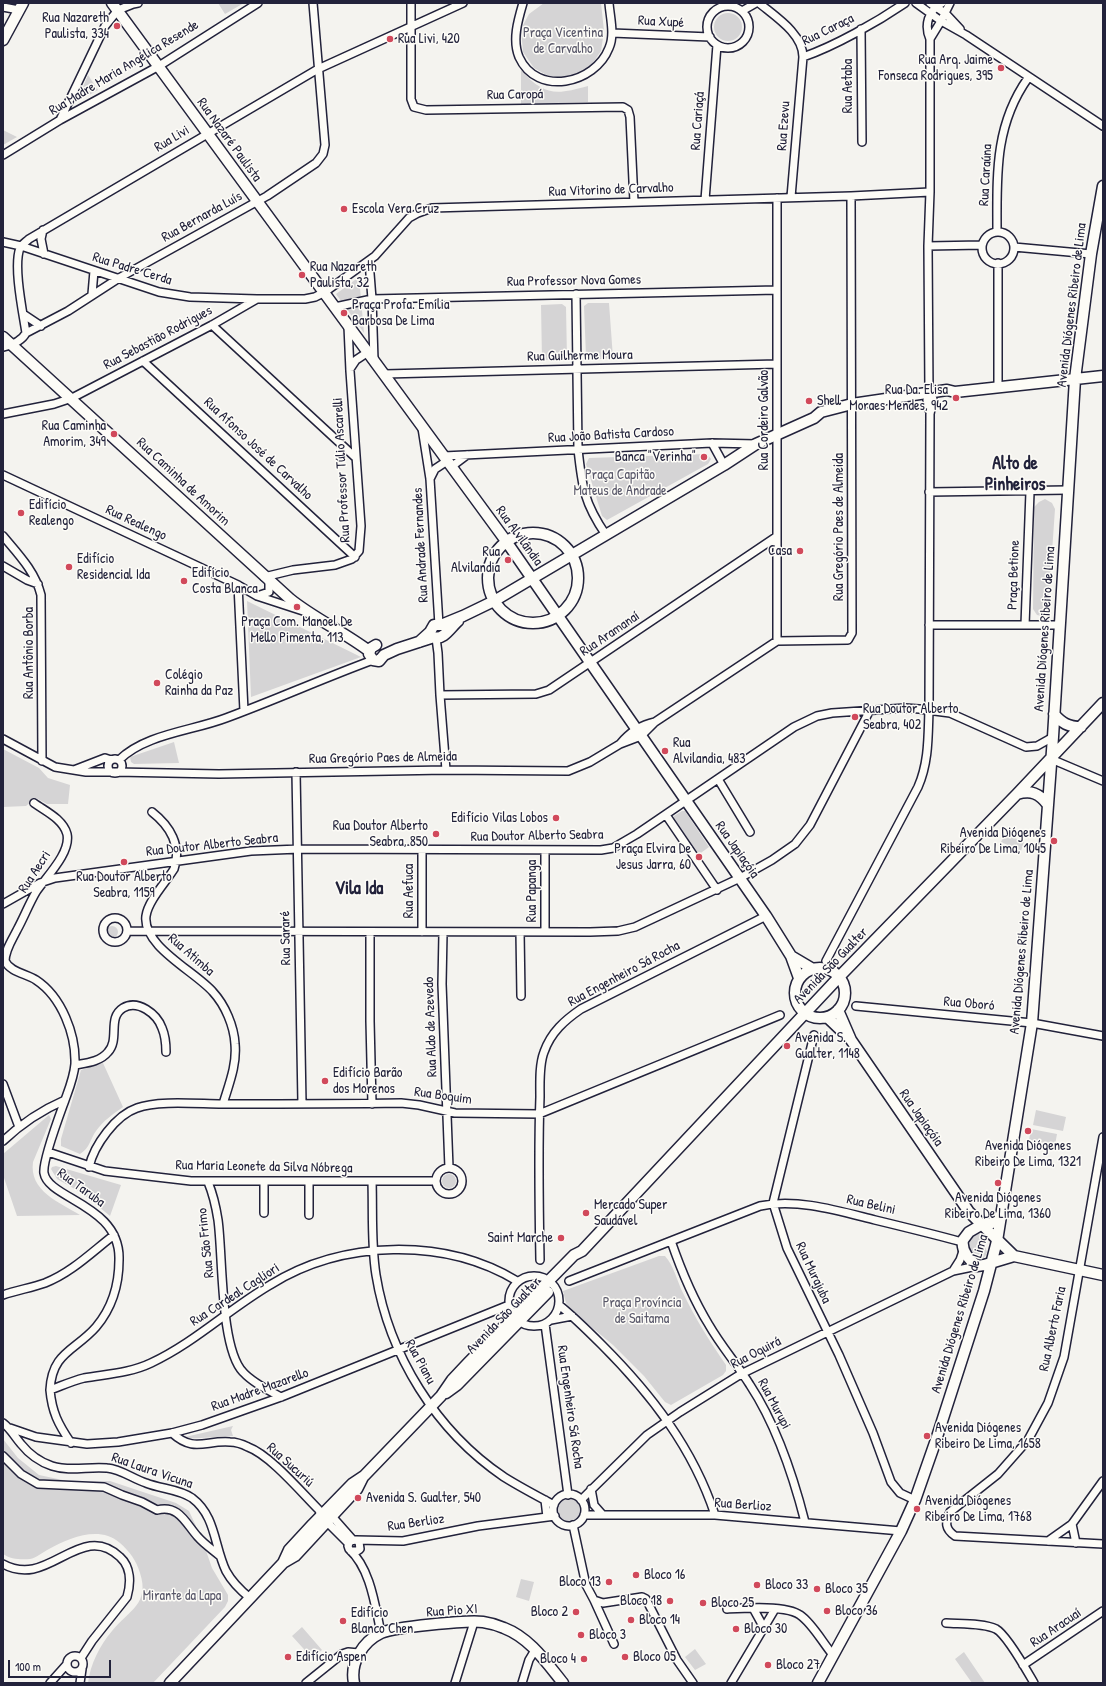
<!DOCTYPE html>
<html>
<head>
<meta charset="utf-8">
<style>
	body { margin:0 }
	#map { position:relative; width:1106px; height:1686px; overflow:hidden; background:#f4f3ef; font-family:"Patrick Hand",sans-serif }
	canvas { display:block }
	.frame { position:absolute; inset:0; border:4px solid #22223b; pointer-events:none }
	.scale { position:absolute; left:8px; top:1660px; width:103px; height:18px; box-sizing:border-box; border:2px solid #22223b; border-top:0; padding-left:5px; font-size:12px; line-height:14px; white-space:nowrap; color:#22223b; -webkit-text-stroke:3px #fdfcf7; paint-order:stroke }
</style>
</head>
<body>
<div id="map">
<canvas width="1106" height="1686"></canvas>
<div class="frame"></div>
<div class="scale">100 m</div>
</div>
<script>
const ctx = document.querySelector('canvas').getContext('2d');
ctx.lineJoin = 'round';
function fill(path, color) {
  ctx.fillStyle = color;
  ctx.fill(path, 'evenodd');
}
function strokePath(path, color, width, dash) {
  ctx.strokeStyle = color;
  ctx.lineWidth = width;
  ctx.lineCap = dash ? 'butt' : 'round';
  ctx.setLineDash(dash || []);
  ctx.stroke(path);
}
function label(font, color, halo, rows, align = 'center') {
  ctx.font = font + ' "Patrick Hand",sans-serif';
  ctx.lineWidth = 3;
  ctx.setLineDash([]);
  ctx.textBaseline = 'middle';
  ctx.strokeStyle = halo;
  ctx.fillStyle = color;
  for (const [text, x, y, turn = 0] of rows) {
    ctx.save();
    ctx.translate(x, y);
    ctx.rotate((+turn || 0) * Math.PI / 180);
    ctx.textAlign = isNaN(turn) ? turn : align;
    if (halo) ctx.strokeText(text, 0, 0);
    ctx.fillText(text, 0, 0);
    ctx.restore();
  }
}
const green = new Path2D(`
	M218,3h26l-19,11z
	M544,3h57l3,28 -3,20 -13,19 -17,8h-19l-18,-10 -11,-16 -2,-23 8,-15z
	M714 27a14 14 0 1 1 28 0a14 14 0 1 1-28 0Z
	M521,70c23,26 35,25 67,16v16l-67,2z
	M88,75l10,15 -14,8 -4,-1v-3z
	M3,130l14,7 -14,8z
	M359,277l5,56 -28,-39z
	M588,303h21l4,55 -24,2 -3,-3 -2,-51z
	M562,304l4,3 1,52 -25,1 -1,-55z
	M707,454l4,5 -3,5 -101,56 -5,-4 -16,-52 3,-6z
	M1045,499l7,4 3,6 -7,101 -1,4 -5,2 -5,-1 -4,-6 1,-102 5,-5z
	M247,601l114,56 -110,40z
	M174,742l5,21 -45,1 -3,-2 -1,-5z
	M3,749l36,19 9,10 22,7 -2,19h-21l-11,-6 -10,8 -23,1z
	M682,811h3l24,36 -11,8 -24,-36v-3z
	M1005,834l19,8 -3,9 -20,-9z
	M106 932a6 6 0 1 1 12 0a6 6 0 1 1-12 0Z
	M103,1063l20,44c-10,7 -20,14 -27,24 -6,8 -6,17 -16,23l-19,-8v-7l20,-69z
	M1036,1110l30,7 -3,14 -30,-6z
	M49,1115l2,4 -18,43c-4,29 26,40 47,53l-63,1 -14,-41v-21z
	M1031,1129l26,5 -2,11 -26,-5z
	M56,1166l65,19 -11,31 -28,-23 -25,-14 -6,-10 1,-2z
	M442 1181a7 7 0 1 1 14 0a7 7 0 1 1-14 0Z
	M979,1232l8,20 -1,3 -5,6h-8l-8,-20 2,-3z
	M659,1256h6c9,10 12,25 18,37 12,25 27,49 43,72v6l-3,4 -52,30 -6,-3 -21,-26 -31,-31 -41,-34 -6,-8 -3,-12z
	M233,1426l-2,4 2,6 -48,3v-2z
	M3,1439l15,19 21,17 33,7 38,-1 66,22 13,8 13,28 10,29 16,27v6l-3,6 -72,76h-65c2,-18 12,-38 24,-52 17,-21 38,-27 28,-58 -4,-13 -10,-21 -20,-30 -21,-18 -50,-5 -71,6 -6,3 -13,9 -19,10 -9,1 -20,0 -27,-5z
	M558 1510a11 11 0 1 1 22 0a11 11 0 1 1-22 0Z
	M521,1579l13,3 -5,19 -13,-4z
	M302,1627l20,23 -10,8 -20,-22z
	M695,1649l11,15 -11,6 -10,-13z
	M964,1652l21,31h-13l-17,-24z`);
const street = new Path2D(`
	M411,3v96l3,8 12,3 197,-3 5,3 2,7 4,85
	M523,3c-5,17 -11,37 -4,54 18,40 76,27 90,-9 6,-13 1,-31 0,-45
	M759,3c17,14 44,31 44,54 32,-11 74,-35 102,-54
	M916,3l25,18 25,14 137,91
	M930,3l15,10 15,16
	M707 27a21 21 0 1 1 42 0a21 21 0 1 1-42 0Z
	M3,7l16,3
	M742,11l14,-8
	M861,29l1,113
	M612,33l98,4
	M930,39l11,-18 9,-18
	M60,120l45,-94 13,-16 15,-6 5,-1
	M3,155l57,-35 99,-54 99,-63
	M791,197l12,-140
	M777,198v443
	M705,200l12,-155
	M43,230l-2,9 3,15
	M997,232c0,-56 -3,-106 31,-154
	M982 248a16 16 0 1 1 32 0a16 16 0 1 1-32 0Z
	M3,242l18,4 138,46 31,5 67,2
	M928,246l54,-1
	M1014,247l77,7
	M369,261l3,38 2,61
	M998,263v124
	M92,294l2,-23
	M576,294l2,155c4,38 6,54 28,86
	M335,307l37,-8 405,-9
	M23,314l18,12
	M212,325l144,133
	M26,333c-3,-20 -13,-67 -6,-85 2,-4 6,-6 9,-9l289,-170 145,-66
	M3,347c9,-2 18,-5 23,-14l42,-22 51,-33 148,-82 49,-33 7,-9 2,-9 -12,-142
	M143,361l212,196
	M350,369l6,-9 12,-8
	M385,374l392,-10
	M929,410l-2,-10 2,-7 -1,-147 2,-54v-153c-6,-14 -2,-28 12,-36
	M3,414l51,-10 18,-6 140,-73 45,-26h48l10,-2 10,-5 50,-36 34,-38 9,-5 14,-5 419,-12 79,-4
	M422,428l8,51 9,146
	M712,443l12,22
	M444,456l268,-13 44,1
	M451,467l16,-12
	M3,475l235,110 19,11 46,15
	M430,479l5,-10 12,-8
	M929,492l139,-2
	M3,536c15,18 32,35 38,59l1,166
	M3,566l24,14 11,4
	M264,577l29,-7 42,-5 17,-6 7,-8 2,-25 -11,-155 -2,-45
	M238,585l6,126
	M257,596l12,-4v-10
	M929,625h131
	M1025,625l5,-133
	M436,638l2,15 2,42 6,75
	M440,695l96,-1 13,-4 227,-153
	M3,739l52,28 31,5h28
	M620,744c9,-11 21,-19 35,-22
	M1051,759l52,22
	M108 766a7 7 0 1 1 14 0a7 7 0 1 1-14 0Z
	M119,760c26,-26 73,-29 107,-42 49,-18 98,-40 147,-58
	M74,770l31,-12 6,2
	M116,772l103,2 227,-4 122,1 22,-9 30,-18 21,-8 14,-14 122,-81 71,-1 4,-7 -1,-437
	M296,772l6,331
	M718,779l32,53
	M152,812c18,14 30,34 22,57 -8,13 -26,32 -28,47 -4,30 50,56 67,76 12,13 21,34 22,52 2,21 -6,40 -12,60
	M666,815l51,75
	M3,904l37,-21 15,-5 196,-27 48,-2 302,1 12,-2 24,-14 157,-107 23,-11 15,-3 73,-5 14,1 31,4 76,34 11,-1 16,-9
	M103 930a12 12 0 1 1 24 0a12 12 0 1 1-24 0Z
	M127,931l463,1 28,-1 17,-4 105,-49 32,-18 23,-16 15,-19 60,-115
	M370,932v89l2,83
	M422,932v-82
	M520,932l1,64
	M545,932v-82
	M443,933l-1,51 7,184
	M826,961l92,-174c11,-25 10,-51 11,-77l1,-296 3,-15 -4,-6
	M856,1006l176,17 71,13
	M814,1035l-41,168 14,45 52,107 34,78 18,49 9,11 15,7
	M75,1065c11,-2 25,-3 33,-13 12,-13 -1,-34 15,-44 15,-9 34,6 39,20 3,7 4,16 4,24
	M3,1084l16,43
	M1103,1137l-39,220 -16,46 -20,37 -30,34 -48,38c-5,11 -5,17 5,24l148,8
	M3,1141c18,-17 39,-31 62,-41 4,-11 9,-23 10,-36 1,-29 -13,-67 -39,-84 -9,-6 -26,-8 -31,-19 0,-11 7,-21 12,-31 7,-13 12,-26 19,-38 10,-15 35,-39 31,-58 -4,-15 -22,-23 -33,-31
	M48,1152l57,19 86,10h245
	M89,1167c5,-22 27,-52 48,-59 21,-8 62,-4 85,-4 59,0 119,0 179,-1l18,2 36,8 84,1 241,-99
	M436 1181a13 13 0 1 1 26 0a13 13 0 1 1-26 0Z
	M264,1181v32
	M372,1181c1,31 -1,63 4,94 13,80 60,156 128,202 16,10 33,19 50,28
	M208,1182c5,12 8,25 10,38 5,36 2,128 25,152 10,11 25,18 38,25
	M309,1215v-34
	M671,1241c10,29 22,58 38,84 12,21 28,39 41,60 27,41 43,90 55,137
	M540,1260c-1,-54 -2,-109 0,-163 0,-14 -1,-32 4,-45 7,-20 21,-32 37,-43l185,-93
	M953,1271l7,-11 3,-9
	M509 1301a25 25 0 1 1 50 0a25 25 0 1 1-50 0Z
	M569,1281l191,-75c37,-8 79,5 115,14 29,7 58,14 87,22
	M3,1295c14,-5 28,-7 42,-12 26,-10 47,-31 69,-48
	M559,1305c15,12 29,26 43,40 49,49 91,103 113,170
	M551,1320l21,-4
	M545,1324l23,171
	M50,1390c2,-38 25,-39 46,-63 16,-19 23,-43 23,-67 2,-55 -71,-61 -75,-87 -2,-12 16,-59 21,-73
	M3,1423c8,6 11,13 18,21 8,10 19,18 31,22 18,6 37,0 55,2 14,1 26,11 39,15 15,6 33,6 46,15 24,18 22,48 34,73 6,11 14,19 24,27
	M10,1428l26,9 51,7 31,-2 54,-9 30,-8 79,-28 228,-92
	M172,1433c22,20 33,7 58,9 6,0 12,2 18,5 22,8 53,45 71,63l2,6 27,27
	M71,1443c-13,-19 -19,-31 -21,-53 11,-4 22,-9 34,-12 23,-4 46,-5 67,-15 43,-20 78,-54 119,-78 72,-45 174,-48 247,-4
	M3,1456l18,18 17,10 66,3 18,8 20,7 15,8c22,-6 29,14 41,27 6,7 15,13 22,19
	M591,1489l3,16 8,9
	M553 1510a16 16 0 1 1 32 0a16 16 0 1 1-32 0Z
	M545,1500l2,17
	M581,1500l66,-65 33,-23 61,-38 212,-103 24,-5
	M330,1514l23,26
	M584,1515h131l186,16
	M1072,1524l4,19
	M573,1525l13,60 8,15 20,44
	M356,1540l47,1 75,-15 77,-10
	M1048,1541l24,-17 31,-43
	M351,1551h6l3,-2 -1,-7 -3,-2 -6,1 -2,5 1,3c22,20 26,57 32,84
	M3,1564c9,5 19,7 30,5 30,-6 57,-41 87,-12 11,10 11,26 7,40l-35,44 -11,17
	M594,1600l9,3 39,-6 4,2 31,61 16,23
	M753,1608l11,20
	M727,1609c17,-1 60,-4 73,6 12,8 23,28 33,40
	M946,1623c14,1 38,0 50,6 11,6 31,42 38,54
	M67 1664a8 8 0 1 1 16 0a8 8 0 1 1-16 0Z
	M1023,1665l80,-54
	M50,1683l17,-19
	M80,1683l2,-14
	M306,1683l36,-29 6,-2 11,1
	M455,1683l19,-61
	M522,1683l7,-23 6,-10
	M731,1683l44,-74`);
const secondary = new Path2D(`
	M112,3l394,538 260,375 25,40 8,22
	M3,40l20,-37
	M3,337l287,262c25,20 54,33 79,52
	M488 578a45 45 0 1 1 90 0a45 45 0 1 1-90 0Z
	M419,642l11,-10 4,-7h7l22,-9 31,-15 230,-136 32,-21 58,-26 7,-6 31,-8 95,-14 8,2 148,-16
	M376,645l-5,3 -2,6 4,6 6,1 5,-6 13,-6 37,-12c9,4 17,-10 24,-16
	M1054,714c8,9 14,13 27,13
	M1017,794c14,-4 22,-1 31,11
	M791,956l22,13
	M795 993a25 25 0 1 1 50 0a25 25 0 1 1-50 0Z
	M838,1010l13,30 118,172 45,44
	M827,1017l22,21
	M1002,1214l-10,9 -11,2 -12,7 -6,8c-2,11 5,19 14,26l7,-1 30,-9 89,19
	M446,1393l11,-8 91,-93
	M283,1563l6,-13 24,-26 39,-40 12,-8 77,-80 11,-16 16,-17 106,-108 8,-4 257,-274 178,-183 86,-91
	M170,1683l113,-120 12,-7 62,-67 6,-12
	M354,1683c-4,-20 8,-41 27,-50 13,-6 87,-13 102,-11 7,1 14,3 21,6 26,10 42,34 59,55
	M818,1683l83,-152 14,-31 21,-60 48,-149 13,-50 35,-218 21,-286 22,-358 16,-125 12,-68`);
const markers = [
	[117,26,4,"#d1495b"],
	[390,39,4,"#d1495b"],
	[1001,68,4,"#d1495b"],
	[344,209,4,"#d1495b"],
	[302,275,4,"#d1495b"],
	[344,313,4,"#d1495b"],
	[956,398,4,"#d1495b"],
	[809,401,4,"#d1495b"],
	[114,434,4,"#d1495b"],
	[704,457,4,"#d1495b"],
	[21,513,4,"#d1495b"],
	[800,551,4,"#d1495b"],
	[508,560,4,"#d1495b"],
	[69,567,4,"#d1495b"],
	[184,581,4,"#d1495b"],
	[297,607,4,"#d1495b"],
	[157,683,4,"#d1495b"],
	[855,717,4,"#d1495b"],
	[665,751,4,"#d1495b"],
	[556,818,4,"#d1495b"],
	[436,834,4,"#d1495b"],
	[1054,841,4,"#d1495b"],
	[699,857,4,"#d1495b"],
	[124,862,4,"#d1495b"],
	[787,1046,4,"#d1495b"],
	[325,1081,4,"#d1495b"],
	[1028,1131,4,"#d1495b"],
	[998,1183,4,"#d1495b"],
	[586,1213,4,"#d1495b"],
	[561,1238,4,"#d1495b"],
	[927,1436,4,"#d1495b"],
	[358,1498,4,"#d1495b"],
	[917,1509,4,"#d1495b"],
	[636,1575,4,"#d1495b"],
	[609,1582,4,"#d1495b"],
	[757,1585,4,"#d1495b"],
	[817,1589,4,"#d1495b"],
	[670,1601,4,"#d1495b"],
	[703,1603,4,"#d1495b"],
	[827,1611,4,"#d1495b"],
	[576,1612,4,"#d1495b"],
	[631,1620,4,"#d1495b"],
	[343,1621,4,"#d1495b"],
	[736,1629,4,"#d1495b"],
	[581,1635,4,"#d1495b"],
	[288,1657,4,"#d1495b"],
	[625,1657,4,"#d1495b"],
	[584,1659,4,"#d1495b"],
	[768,1665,4,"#d1495b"]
];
const poiNames = [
	["Rua Nazareth",109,18,"right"],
	["Paulista, 334",109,34,"right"],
	["Rua Livi, 420",398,39],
	["Rua Arq. Jaime",993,60,"right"],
	["Fonseca Rodrigues, 395",993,76,"right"],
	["Escola Vera Cruz",352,209],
	["Rua Nazareth",310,267],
	["Paulista, 32",310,283],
	["Praça Profa. Emília",352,305],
	["Barbosa De Lima",352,321],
	["Rua Da. Elisa",948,390,"right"],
	["Moraes Mendes, 942",948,406,"right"],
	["Shell",817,401],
	["Rua Caminha",106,426,"right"],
	["Amorim, 349",106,442,"right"],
	["Banca \"Verinha\"",696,457,"right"],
	["Edifício",29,505],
	["Realengo",29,521],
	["Casa",792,551,"right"],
	["Rua",500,552,"right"],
	["Alvilandia",500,568,"right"],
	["Edifício",77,559],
	["Residencial Ida",77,575],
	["Edifício",192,573],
	["Costa Blanca",192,589],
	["Praça Com. Manoel De",297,622,"center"],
	["Mello Pimenta, 113",297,638,"center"],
	["Colégio",165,675],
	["Rainha da Paz",165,691],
	["Rua Doutor Alberto",863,709],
	["Seabra, 402",863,725],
	["Rua",673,743],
	["Alvilandia, 483",673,759],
	["Edifício Vilas Lobos",548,818,"right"],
	["Rua Doutor Alberto",428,826,"right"],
	["Seabra, 850",428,842,"right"],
	["Avenida Diógenes",1046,833,"right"],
	["Ribeiro De Lima, 1045",1046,849,"right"],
	["Praça Elvira De",691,849,"right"],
	["Jesus Jarra, 60",691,865,"right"],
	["Rua Doutor Alberto",124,877,"center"],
	["Seabra, 1159",124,893,"center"],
	["Avenida S.",795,1038],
	["Gualter, 1148",795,1054],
	["Edifício Barão",333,1073],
	["dos Morenos",333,1089],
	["Avenida Diógenes",1028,1146,"center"],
	["Ribeiro De Lima, 1321",1028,1162,"center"],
	["Avenida Diógenes",998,1198,"center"],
	["Ribeiro De Lima, 1360",998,1214,"center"],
	["Mercado Super",594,1205],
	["Saudável",594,1221],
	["Saint Marche",553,1238,"right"],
	["Avenida Diógenes",935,1428],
	["Ribeiro De Lima, 1658",935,1444],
	["Avenida S. Gualter, 540",366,1498],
	["Avenida Diógenes",925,1501],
	["Ribeiro De Lima, 1768",925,1517],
	["Bloco 16",644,1575],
	["Bloco 13",601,1582,"right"],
	["Bloco 33",765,1585],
	["Bloco 35",825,1589],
	["Bloco 18",662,1601,"right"],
	["Bloco 25",711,1603],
	["Bloco 36",835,1611],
	["Bloco 2",568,1612,"right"],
	["Edifício",351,1613],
	["Blanco Chen",351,1629],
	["Bloco 14",639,1620],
	["Bloco 30",744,1629],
	["Bloco 3",589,1635],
	["Edifício Aspen",296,1657],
	["Bloco 05",633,1657],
	["Bloco 4",576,1659,"right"],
	["Bloco 27",776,1665]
];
const streetNames = [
	["Rua Xupé",661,22,3],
	["Rua Caraça",828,30,-26],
	["Rua Madre Maria Angélica Resende",124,68,-31],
	["Rua Aetaba",848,86,-90],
	["Rua Caropá",515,95,-1],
	["Rua Cariaçá",698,121,-86],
	["Rua Ezevu",784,126,-86],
	["Rua Livi",172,139,-31],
	["Rua Nazaré Paulista",229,140,54],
	["Rua Caraúna",986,175,-87],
	["Rua Vitorino de Carvalho",611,190,-2],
	["Rua Bernarda Luís",202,217,-29],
	["Rua Padre Cerda",132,269,17],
	["Rua Professor Nova Gomes",574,281,-1],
	["Avenida Diógenes Ribeiro de Lima",1072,305,-83],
	["Rua Sebastião Rodrigues",158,338,-28],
	["Rua Guilherme Moura",580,356,-1],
	["Rua Cordeiro Galvão",764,420,-90],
	["Rua João Batista Cardoso",611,435,-3],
	["Rua Afonso José de Carvalho",258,449,43],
	["Rua Professor Túlio Ascarelli",342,470,-93],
	["Rua Caminha de Amorim",183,482,43],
	["Rua Realengo",136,523,25],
	["Rua Gregório Paes de Almeida",839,527,-90],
	["Rua Alvilândia",519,536,54],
	["Rua Andrade Fernandes",421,545,-93],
	["Praça Betione",1014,575,-88],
	["Avenida Diógenes Ribeiro de Lima",1045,629,-86],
	["Rua Aramanaí",610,634,-34],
	["Rua Antônio Borba",29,653,-90],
	["Rua Gregório Paes de Almeida",383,758,-1],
	["Rua Doutor Alberto Seabra",537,836,-1],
	["Rua Doutor Alberto Seabra",212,845,-6],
	["Rua Japiaçóia",737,850,55],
	["Rua Aecri",35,872,-57],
	["Rua Aefuca",409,891,-90],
	["Rua Papanga",532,891,-90],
	["Rua Sararé",286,938,-91],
	["Avenida Diógenes Ribeiro de Lima",1022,952,-85],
	["Rua Atimba",191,955,41],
	["Avenida São Gualter",831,966,-46],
	["Rua Engenheiro Sá Rocha",624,974,-28],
	["Rua Oboró",969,1004,5],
	["Rua Aldo de Azevedo",431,1027,-92],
	["Rua Boquim",443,1096,8],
	["Rua Japiaçóia",921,1118,55],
	["Rua Maria Leonete da Silva Nóbrega",264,1167,1],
	["Rua Taruba",81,1188,36],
	["Rua Belini",871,1205,13],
	["Rua São Frimo",206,1243,-96],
	["Rua Murajuba",813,1273,65],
	["Rua Cardeal Cagliori",235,1295,-33],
	["Avenida Diógenes Ribeiro de Lima",960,1314,-73],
	["Avenida São Gualter",504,1316,-46],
	["Rua Alberto Faria",1053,1329,-78],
	["Rua Oquirá",756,1353,-27],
	["Rua Pianu",420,1362,61],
	["Rua Madre Mazarello",260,1390,-20],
	["Rua Murupi",774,1404,62],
	["Rua Engenheiro Sá Rocha",570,1407,82],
	["Rua Sucuriú",290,1465,42],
	["Rua Laura Vicuna",152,1471,19],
	["Rua Berlioz",743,1505,4],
	["Rua Berlioz",416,1523,-8],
	["Rua Pio XI",452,1611,-4],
	["Rua Aracuaí",1056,1628,-34]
];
const parkNames = [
	["Praça Vicentina",563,33],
	["de Carvalho",563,49],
	["Praça Capitão",620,475],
	["Mateus de Andrade",620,491],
	["Praça Província",642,1303],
	["de Saitama",642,1319],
	["Mirante da Lapa",182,1596]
];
const districtNames = [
	["Alto de",1015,464],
	["Pinheiros",1015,485],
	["Vila Ida",359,889]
];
fill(green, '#d5d4d5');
strokePath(street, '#22223b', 10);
strokePath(secondary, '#22223b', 13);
strokePath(street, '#fdfcf7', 7);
strokePath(secondary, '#fdfcf7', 10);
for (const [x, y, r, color] of markers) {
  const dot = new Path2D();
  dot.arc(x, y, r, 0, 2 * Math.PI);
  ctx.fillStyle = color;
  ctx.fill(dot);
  strokePath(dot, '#fdfcf7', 1.5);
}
label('14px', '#22223b', '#fdfcf7', poiNames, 'left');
label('14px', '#22223b', '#fdfcf7', streetNames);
label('14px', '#585769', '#fdfcf7', parkNames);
label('bold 18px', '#22223b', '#fdfcf7', districtNames);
</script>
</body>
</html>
